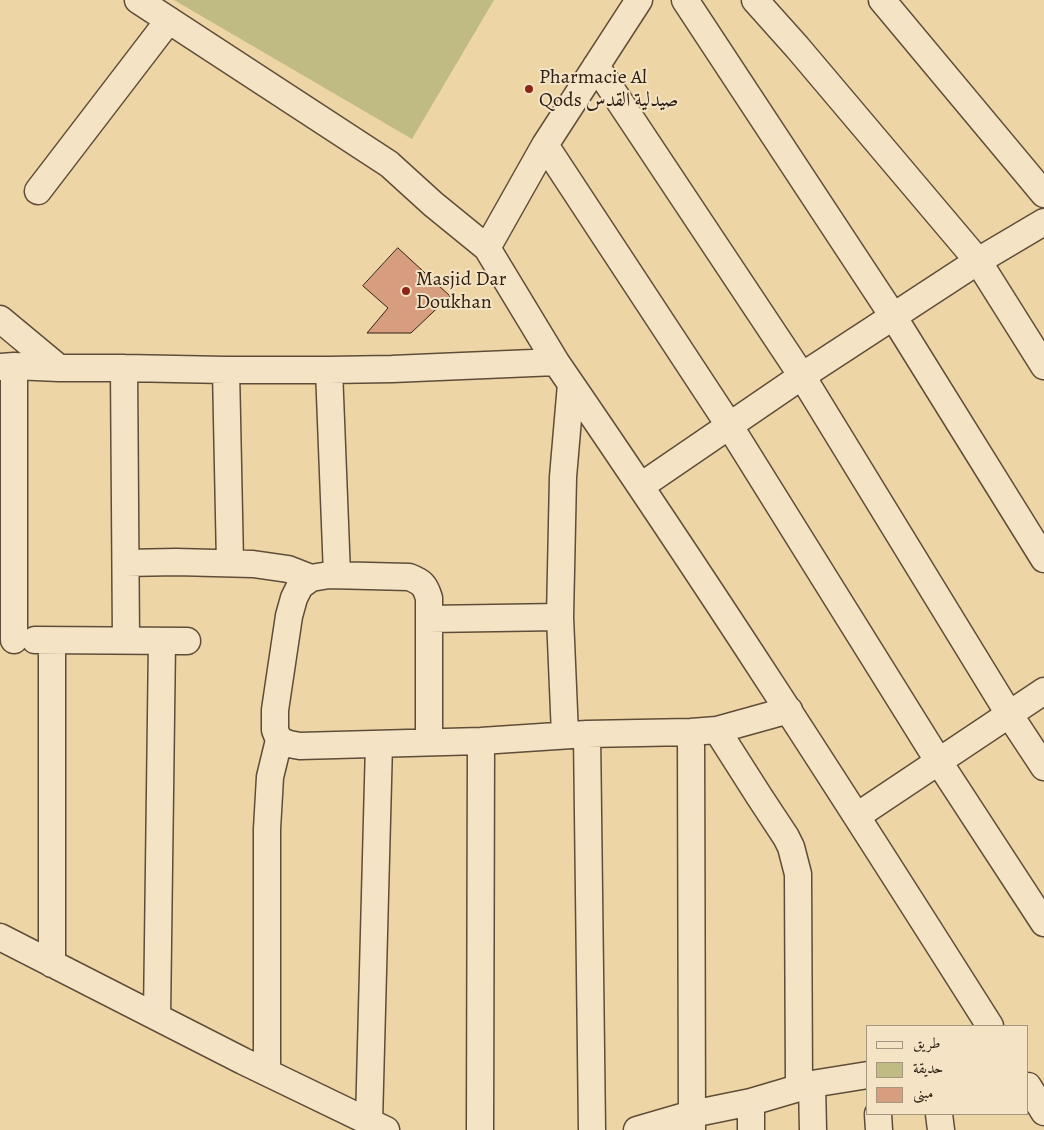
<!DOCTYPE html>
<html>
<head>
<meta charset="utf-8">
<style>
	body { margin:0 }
	#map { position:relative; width:1044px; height:1130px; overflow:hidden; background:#eed5a6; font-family:Alegreya,Amiri,serif }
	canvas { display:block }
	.legend { position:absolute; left:866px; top:1025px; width:162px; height:90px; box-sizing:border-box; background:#f4e4c5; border:1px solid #a5967f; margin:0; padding:6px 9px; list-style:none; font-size:15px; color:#2f2015 }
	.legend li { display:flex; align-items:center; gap:10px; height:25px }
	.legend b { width:25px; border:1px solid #a5967f }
</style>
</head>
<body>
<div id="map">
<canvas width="1044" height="1130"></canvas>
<ul class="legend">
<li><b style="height:6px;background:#f4e4c5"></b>طريق</li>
<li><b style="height:14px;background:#bfbb82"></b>حديقة</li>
<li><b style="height:14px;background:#d79d7f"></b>مبنى</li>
</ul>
</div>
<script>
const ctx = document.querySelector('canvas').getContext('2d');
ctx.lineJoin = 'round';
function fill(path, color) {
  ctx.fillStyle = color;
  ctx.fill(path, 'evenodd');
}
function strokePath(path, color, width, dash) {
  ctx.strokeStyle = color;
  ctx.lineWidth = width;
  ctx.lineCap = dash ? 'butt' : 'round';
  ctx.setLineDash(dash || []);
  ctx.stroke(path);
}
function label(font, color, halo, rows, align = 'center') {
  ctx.font = font + ' Alegreya,Amiri,serif';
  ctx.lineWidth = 4;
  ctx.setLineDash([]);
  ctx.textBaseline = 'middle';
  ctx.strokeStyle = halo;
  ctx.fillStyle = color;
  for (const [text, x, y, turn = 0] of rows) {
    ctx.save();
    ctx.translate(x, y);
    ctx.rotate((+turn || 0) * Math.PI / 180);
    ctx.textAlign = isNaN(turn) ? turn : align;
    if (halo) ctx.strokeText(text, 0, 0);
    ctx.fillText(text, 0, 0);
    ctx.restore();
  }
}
const green = new Path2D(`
	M174,0h320l-82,139z`);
const building = new Path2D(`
	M398,248l52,48 -39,37h-44l21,-25 -25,-22z`);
const minor = new Path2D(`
	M685,0l208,316 151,243
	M755,0l42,47 181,214 66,105
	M882,0l162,194
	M596,66l206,310 207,338 35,53
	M545,145l184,280 210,337 105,161
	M38,191l131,-171
	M487,248l58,-103 94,-145
	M0,319l59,49
	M556,362c150,218 293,441 434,664
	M0,367l14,-1 45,2h65l102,2h103l63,-1 164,-7 -69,-114 -54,-44 -44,-40 -251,-164
	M124,368l2,272
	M226,370l4,193
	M329,370l8,205
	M641,486l161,-110 176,-115 66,-39
	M126,563l50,-1 77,2 35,5 23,9
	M429,619l131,-2
	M14,640v-274
	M35,640l152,1
	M717,730l42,66 27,41 5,10 7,27 1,213
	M691,732l1,398
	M587,734l5,396
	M565,735l-5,-118 3,-140 8,-93
	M429,741v-143c-4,-13 -7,-16 -20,-21l-80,-2 -18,3 -11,8 -6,12 -5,18 -14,94v20l4,10 10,4 11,2 181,-5 106,-7 104,-2 26,-2 72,-20
	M857,816l187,-125
	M0,937l243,124 143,69
	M52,964v-323
	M157,1017l5,-376
	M267,1072v-243l3,-52 9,-37
	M812,1084l1,46
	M1028,1086l16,26
	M751,1102v28
	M878,1114l1,16
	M939,1114l2,16
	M369,1122l10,-378
	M480,1130l1,-389
	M637,1130l55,-16 59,-12 61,-18 56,-9`);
const markers = [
	[529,89,5,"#8f2418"],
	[406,291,5,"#8f2418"]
];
const poiNames = [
	["Pharmacie Al",539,78],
	["Qods صيدلية القدس",539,101],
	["Masjid Dar",416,280],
	["Doukhan",416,303]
];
fill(green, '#bfbb82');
fill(building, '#d79d7f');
strokePath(building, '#2f2015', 1);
strokePath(minor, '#5f4d39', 29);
strokePath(minor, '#f4e4c5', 26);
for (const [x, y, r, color] of markers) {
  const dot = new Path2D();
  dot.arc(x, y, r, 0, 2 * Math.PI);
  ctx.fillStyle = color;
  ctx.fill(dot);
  strokePath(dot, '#f4e4c5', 2);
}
label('20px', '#2f2015', '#f4e4c5', poiNames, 'left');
</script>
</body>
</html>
